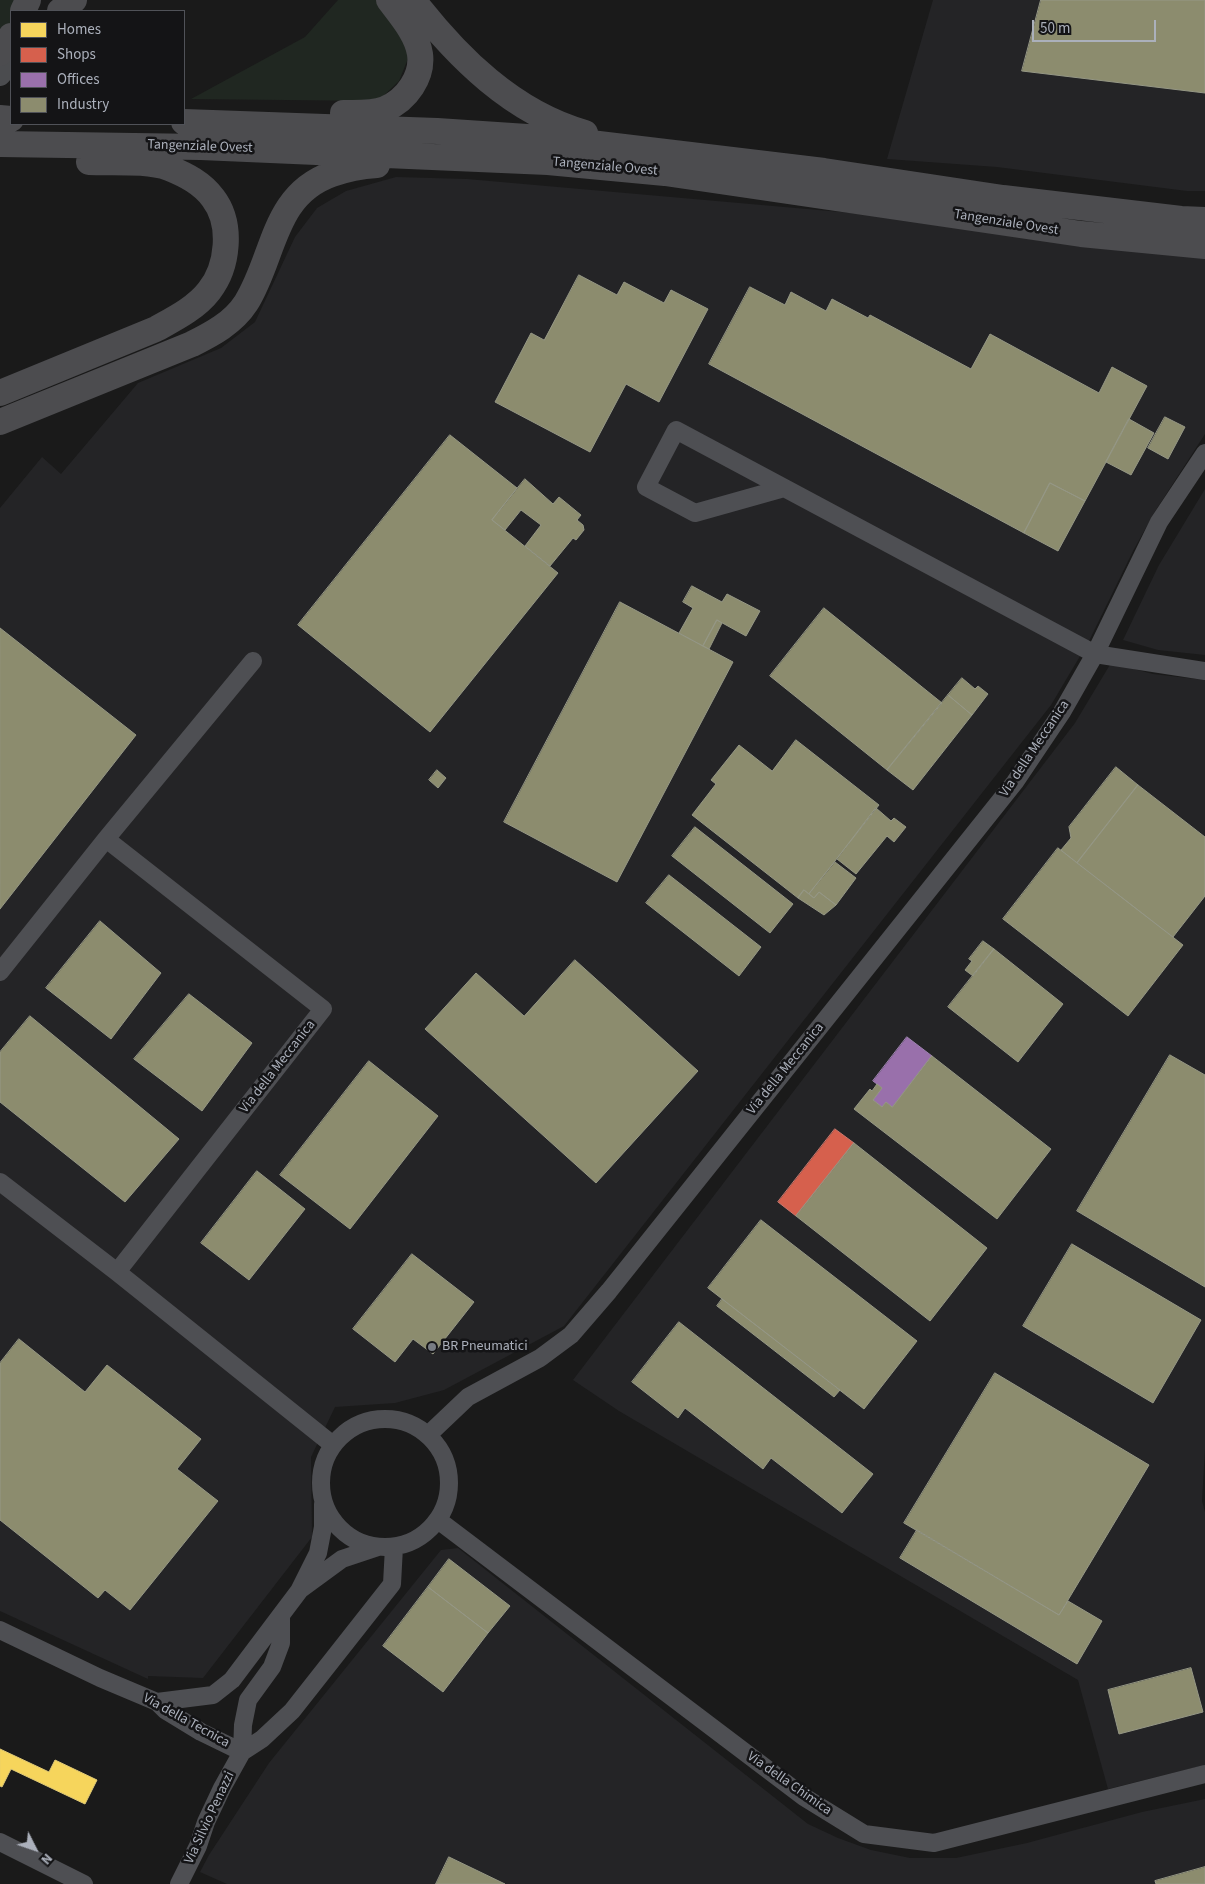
<!DOCTYPE html>
<html>
<head>
<meta charset="utf-8">
<style>
	body { margin:0 }
	#map { position:relative; width:1205px; height:1884px; overflow:hidden; background:#1a1a1a; font-family:"Source Sans 3",sans-serif }
	canvas { display:block }
	.legend { position:absolute; left:10px; top:10px; width:175px; height:115px; box-sizing:border-box; background:#141416; border:1px solid #505258; margin:0; padding:6px 9px; list-style:none; font-size:15px; color:#abb0bb }
	.legend li { display:flex; align-items:center; gap:10px; height:25px }
	.legend b { width:25px; border:1px solid #505258 }
	.north { position:absolute; left:10px; top:1824px; width:50px; height:50px; -webkit-text-stroke:4px #141416; paint-order:stroke; rotate:131deg; font-size:14px; font-weight:700; line-height:20px; text-align:center; color:#abb0bb }
	.north::after { content:''; display:block; margin:auto; width:18px; height:22px; background:#abb0bb; clip-path:polygon(50% 0,100% 100%,50% 72%,0 100%) }
	.scale { position:absolute; left:1032px; top:20px; width:124px; height:22px; box-sizing:border-box; border:2px solid #abb0bb; border-top:0; padding-left:6px; font-size:15px; line-height:18px; white-space:nowrap; color:#abb0bb; -webkit-text-stroke:4px #141416; paint-order:stroke }
</style>
</head>
<body>
<div id="map">
<canvas width="1205" height="1884"></canvas>
<ul class="legend">
<li><b style="height:14px;background:#f6d55c"></b>Homes</li>
<li><b style="height:14px;background:#d6604d"></b>Shops</li>
<li><b style="height:14px;background:#9970ab"></b>Offices</li>
<li><b style="height:14px;background:#8c8c6e"></b>Industry</li>
</ul>
<div class="north">N</div>
<div class="scale">50 m</div>
</div>
<script>
const ctx = document.querySelector('canvas').getContext('2d');
ctx.lineJoin = 'round';
function fill(path, color) {
  ctx.fillStyle = color;
  ctx.fill(path, 'evenodd');
}
function strokePath(path, color, width, dash) {
  ctx.strokeStyle = color;
  ctx.lineWidth = width;
  ctx.lineCap = dash ? 'butt' : 'round';
  ctx.setLineDash(dash || []);
  ctx.stroke(path);
}
function label(font, color, halo, rows, align = 'center') {
  ctx.font = font + ' "Source Sans 3",sans-serif';
  ctx.lineWidth = 5;
  ctx.setLineDash([]);
  ctx.textBaseline = 'middle';
  ctx.strokeStyle = halo;
  ctx.fillStyle = color;
  for (const [text, x, y, turn = 0] of rows) {
    ctx.save();
    ctx.translate(x, y);
    ctx.rotate((+turn || 0) * Math.PI / 180);
    ctx.textAlign = isNaN(turn) ? turn : align;
    if (halo) ctx.strokeText(text, 0, 0);
    ctx.fillText(text, 0, 0);
    ctx.restore();
  }
}
const built = new Path2D(`
	M933,0h272v191h-18l-190,-24 -110,-8z
	M396,177l71,2 408,36 330,38v181l-51,79 -21,38 -44,90 -38,64 -487,621 -120,64 -49,13 -60,4 -24,50 1,80 -109,141 -55,-2v3l-148,-68v-1103l42,-51 19,17 77,-91 83,-35 34,-26 40,-85 22,-29 29,-17z
	M1205,489v166l-47,-5 -35,-10 36,-75z
	M1111,663l42,11 52,6v769l-3,52 3,11v253l-97,24 -30,-109 -459,-269 -46,-31 502,-657z
	M458,1548l350,276 30,14 33,12 39,8h46l71,-15 115,-31 63,-13v85h-978l-27,-12 9,-17 60,-92 172,-213z`);
const green = new Path2D(`
	M0,0h22l-11,11v11l-11,21z
	M338,0h42l22,29 7,27 -10,25 -21,20 -187,-2 114,-62z`);
const homes = new Path2D(`
	M0,1749l49,23 6,-12 42,20 -12,24 -74,-35 -9,18 -2,-1z`);
const shops = new Path2D(`
	M835,1129l19,14 -58,73 -18,-14z`);
const offices = new Path2D(`
	M907,1037l25,19 -40,51 -6,-5 -4,5 -9,-7 9,-12 -9,-7z`);
const industry = new Path2D(`
	M1041,0h164v93l-183,-22z
	M579,275l38,20 7,-13 40,21 7,-13 37,19 -49,93 -33,-18 -36,68 -95,-50 36,-69 13,7z
	M750,287l35,18 6,-13 35,19 6,-12 36,19 2,-3 101,54 19,-35 109,59 13,-26 35,19 -62,115 -35,-18 -26,50 -315,-169z
	M1165,417l20,10 -17,32 -20,-11z
	M1129,419l25,14 -23,42 -25,-13z
	M450,435l67,53 -25,32 66,53 -128,159 -132,-107z
	M525,479l28,25 6,-7 22,18 -4,5 6,5 1,5 -8,10 -3,-2 -23,28 -25,-20 16,-21 -20,-15 -16,20 -13,-10z
	M1050,483l35,18 -27,50 -34,-18z
	M692,586l30,16 5,-8 33,17 -14,25 -29,-16 -14,26 -24,-13 14,-25 -10,-6z
	M620,602l113,60 -116,220 -113,-60z
	M824,608l118,95 -55,67 -117,-94z
	M717,620l5,3 -13,26 -6,-3z
	M0,628l136,107 -136,174z
	M962,678l13,11 3,-3 10,8 -16,21 -24,-20z
	M948,695l24,20 -59,75 -26,-20z
	M796,740l83,65 -70,89 -5,-4 -6,8 -106,-83 24,-31 -5,-4 28,-35 33,26z
	M1116,767l22,18 -61,78 -16,-13 10,-12 -2,-11z
	M437,770l9,8 -8,10 -9,-8z
	M1138,785l67,52v59l-32,41 -96,-74z
	M876,808l15,13 3,-3 12,9 -12,15 -7,-6 -31,38 -19,-15z
	M695,827l98,77 -23,29 -98,-77z
	M1058,848l125,97 -55,71 -125,-97z
	M835,862l21,16 -20,27 -17,-13 -5,6 -5,-4z
	M669,875l92,72 -22,29 -93,-73z
	M804,890l10,8 5,-6 17,13 -12,10 -26,-17z
	M100,921l61,52 -50,66 -65,-51z
	M983,941l11,8 -21,27 -8,-6 7,-9 -3,-2z
	M994,949l69,55 -45,58 -70,-55z
	M575,960l123,111 -102,112 -171,-154 51,-56 48,43z
	M189,994l63,49 -50,68 -68,-52z
	M30,1016l149,123 -54,63 -125,-100v-50z
	M1170,1055l35,20v212l-128,-76z
	M932,1056l119,93 -54,70 -143,-110 16,-20 2,2 5,-7 5,4 -9,12 9,7 4,-5 6,5z
	M369,1061l69,55 -88,113 -70,-54z
	M854,1143l133,105 -57,73 -134,-105z
	M257,1171l48,38 -56,71 -48,-37z
	M761,1220l156,121 -53,68 -156,-121z
	M1072,1244l129,76 -48,83 -130,-77z
	M412,1254l62,48 -41,52 -20,-15 -18,23 -42,-33z
	M722,1299l118,91 -6,7 -117,-91z
	M679,1322l194,152 -31,39 -71,-55 -8,11 -78,-61 -7,10 -46,-36z
	M19,1339l66,53 22,-27 94,74 -24,30 41,32 -88,109 -25,-20 -7,8 -98,-78v-157z
	M995,1373l154,92 -90,150 -155,-92z
	M917,1530l142,85 9,-14 34,20 -25,43 -177,-106z
	M449,1559l61,47 -22,27 -60,-46z
	M428,1587l60,46 -45,59 -60,-46z
	M1191,1668l12,44 -84,22 -11,-44z
	M449,1857l56,27h-69z
	M1205,1867v17h-49l-1,-3z`);
const minor = new Path2D(`
	M784,488l-89,25 -49,-26 30,-57 419,224 110,17
	M106,839l217,170 -206,263
	M0,972l106,-133 147,-178
	M0,1182l117,90 216,173
	M321 1483a64 64 0 1 1 128 0a64 64 0 1 1-128 0Z
	M428,1435l40,-38 72,-39 31,-23 38,-44 406,-509 47,-70 33,-58 64,-132 46,-69
	M438,1520l366,277 60,37 70,9 271,-69
	M301,1589l41,-30 36,-12
	M0,1630l100,48 57,24 8,8 36,22 41,20
	M157,1702l56,-7 19,-15 67,-89 19,-38 5,-26v-23
	M242,1752l20,-13 30,-28 100,-127 2,-37
	M0,1842l84,42
	M179,1884l19,-38 8,-24 16,-34 20,-36 1,-27 5,-25 24,-33 9,-24v-28`);
const major = new Path2D(`
	M0,75l11,-13`);
const highway = new Path2D(`
	M413,0c44,57 100,113 172,133
	M23,11l5,-11
	M60,11l14,-11
	M0,53l11,-17
	M343,113c14,0 30,1 42,-4 22,-9 38,-33 35,-55 -3,-20 -19,-38 -31,-54
	M0,118l11,1
	M184,122l253,9 120,8 267,32 179,27 178,21 24,1
	M0,144l201,3 347,15 117,11 416,61 124,12
	M0,393l156,-64c18,-10 40,-21 53,-38 19,-24 24,-67 4,-93 -11,-15 -27,-23 -44,-30 -22,-8 -56,-5 -80,-6
	M0,422l192,-78c20,-10 41,-21 54,-41 29,-46 26,-108 86,-129 14,-5 30,-8 45,-9`);
const markers = [
	[432,1347,5,"#787c83"]
];
const streetNames = [
	["Tangenziale Ovest",200,147,2],
	["Tangenziale Ovest",605,167,5],
	["Tangenziale Ovest",1006,223,9],
	["Via della Meccanica",1035,749,-56],
	["Via della Meccanica",278,1067,-52],
	["Via della Meccanica",786,1069,-51],
	["Via della Tecnica",186,1721,29],
	["Via della Chimica",789,1784,35],
	["Via Silvio Penazzi",210,1818,-65]
];
const poiNames = [
	["BR Pneumatici",442,1347]
];
fill(built, '#242426');
fill(green, '#202721');
fill(homes, '#f6d55c');
strokePath(homes, '#e0ca78', 1);
fill(shops, '#d6604d');
strokePath(shops, '#c9786e', 1);
fill(offices, '#9970ab');
strokePath(offices, '#9e83b0', 1);
fill(industry, '#8c8c6e');
strokePath(industry, '#959785', 1);
strokePath(minor, '#4e4f53', 18);
strokePath(major, '#4b4c4f', 22);
strokePath(highway, '#4c4c4f', 26);
for (const [x, y, r, color] of markers) {
  const dot = new Path2D();
  dot.arc(x, y, r, 0, 2 * Math.PI);
  ctx.fillStyle = color;
  ctx.fill(dot);
  strokePath(dot, '#141416', 2);
}
label('14px', '#abb0bb', '#141416', streetNames);
label('14px', '#abb0bb', '#141416', poiNames, 'left');
</script>
</body>
</html>
